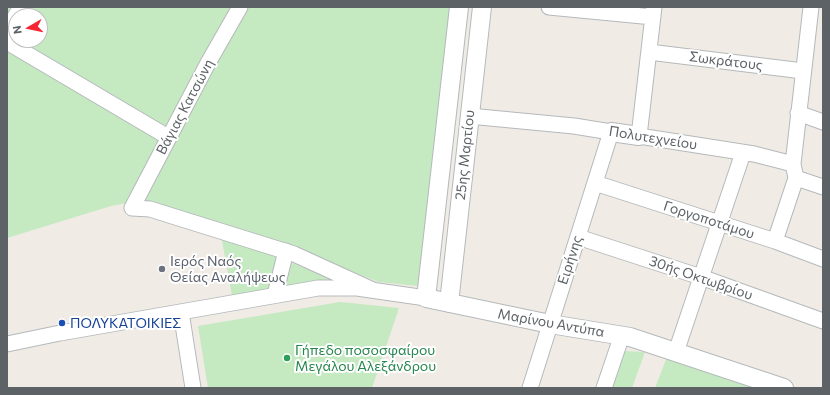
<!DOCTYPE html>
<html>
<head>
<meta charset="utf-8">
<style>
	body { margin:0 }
	#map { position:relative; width:830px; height:395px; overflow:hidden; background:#f0ece5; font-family:Commissioner,sans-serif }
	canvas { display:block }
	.frame { position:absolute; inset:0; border:8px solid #5c6266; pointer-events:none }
	.north { position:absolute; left:8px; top:8px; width:40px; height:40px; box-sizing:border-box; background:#fff; border:1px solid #bec0c2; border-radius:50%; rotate:261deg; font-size:11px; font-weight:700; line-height:16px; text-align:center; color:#5c6266 }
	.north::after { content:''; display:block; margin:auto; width:14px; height:18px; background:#f52633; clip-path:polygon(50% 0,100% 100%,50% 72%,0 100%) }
</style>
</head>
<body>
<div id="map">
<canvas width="830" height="395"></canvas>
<div class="frame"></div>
<div class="north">N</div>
</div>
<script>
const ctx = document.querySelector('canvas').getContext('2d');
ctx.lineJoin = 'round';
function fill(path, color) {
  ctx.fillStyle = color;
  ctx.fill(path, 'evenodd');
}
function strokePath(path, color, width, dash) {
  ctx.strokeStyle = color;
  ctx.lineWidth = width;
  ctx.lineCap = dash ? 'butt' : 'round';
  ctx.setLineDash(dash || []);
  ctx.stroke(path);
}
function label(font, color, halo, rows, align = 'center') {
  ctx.font = font + ' Commissioner,sans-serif';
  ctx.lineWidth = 4;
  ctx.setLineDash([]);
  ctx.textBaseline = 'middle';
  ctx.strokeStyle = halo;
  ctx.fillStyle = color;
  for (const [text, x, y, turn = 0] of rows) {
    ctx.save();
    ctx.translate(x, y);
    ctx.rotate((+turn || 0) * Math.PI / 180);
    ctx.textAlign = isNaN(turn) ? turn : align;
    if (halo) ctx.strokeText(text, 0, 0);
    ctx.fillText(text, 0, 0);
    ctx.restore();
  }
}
const green = new Path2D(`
	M7,7h444l-33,279 -39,-4 -91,-35 -156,-45 -21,4 -104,32zM16,16h24v24h-24z
	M221,235l117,46 -106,15z
	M340,302l59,6 -27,80h-164l-10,-62z
	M622,351l23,1 -13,36h-23z
	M667,357l87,31h-99z`);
const minor = new Path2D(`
	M240,7l-32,56 -76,145 18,1 19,6 125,39 79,36
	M549,7l104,10
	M654,7l-15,129 115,18 39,10
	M811,7l-18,157 3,14 27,9
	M7,30l14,-23
	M7,42l161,95
	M649,52l154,19
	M798,113l25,9
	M469,116l105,10 37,6 -81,256
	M595,183l180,58 48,18
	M578,237l123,40 122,44
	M775,241l21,-63
	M275,295l11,-44
	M181,312l12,76
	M7,344l53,-11 258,-45h39l69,10
	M676,352l67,-199
	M604,388l18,-53`);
const tertiary = new Path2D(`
	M459,7l-33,291 124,26 80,13 154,51
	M611,132l28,4
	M449,303l33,-296`);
const markers = [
	[162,269,4,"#6b7280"],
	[62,323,4,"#1a4fb4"],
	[287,358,4,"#2e9e5b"]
];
const streetNames = [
	["Σωκράτους",726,61,7],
	["Βάγιας Κατσώνη",185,107,-62],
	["Πολυτεχνείου",653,138,9],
	["25ης Μαρτίου",465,155,-84],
	["Γοργοποτάμου",709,220,18],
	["Ειρήνης",570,260,-72],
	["30ής Οκτωβρίου",701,278,19],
	["Μαρίνου Αντύπα",551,323,10]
];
const worshipNames = [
	["Ιερός Ναός",170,261],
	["Θείας Αναλήψεως",170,277]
];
const transitNames = [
	["ΠΟΛΥΚΑΤΟΙΚΙΕΣ",70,323]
];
const leisureNames = [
	["Γήπεδο ποσοσφαίρου",295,350],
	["Μεγάλου Αλεξάνδρου",295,366]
];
fill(green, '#c5e9c0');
strokePath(minor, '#b5b9bc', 17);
strokePath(tertiary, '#b5b9bc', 20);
strokePath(minor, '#fff', 15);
strokePath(tertiary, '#fff', 18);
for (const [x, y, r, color] of markers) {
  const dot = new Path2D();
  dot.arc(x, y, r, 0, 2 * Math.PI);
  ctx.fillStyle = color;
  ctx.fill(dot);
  strokePath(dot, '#fff', 1.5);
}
label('14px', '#5c6266', '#fff', streetNames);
label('14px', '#5b616d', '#fff', worshipNames, 'left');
label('14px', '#164399', '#fff', transitNames, 'left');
label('14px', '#27864d', '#fff', leisureNames, 'left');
</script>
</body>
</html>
